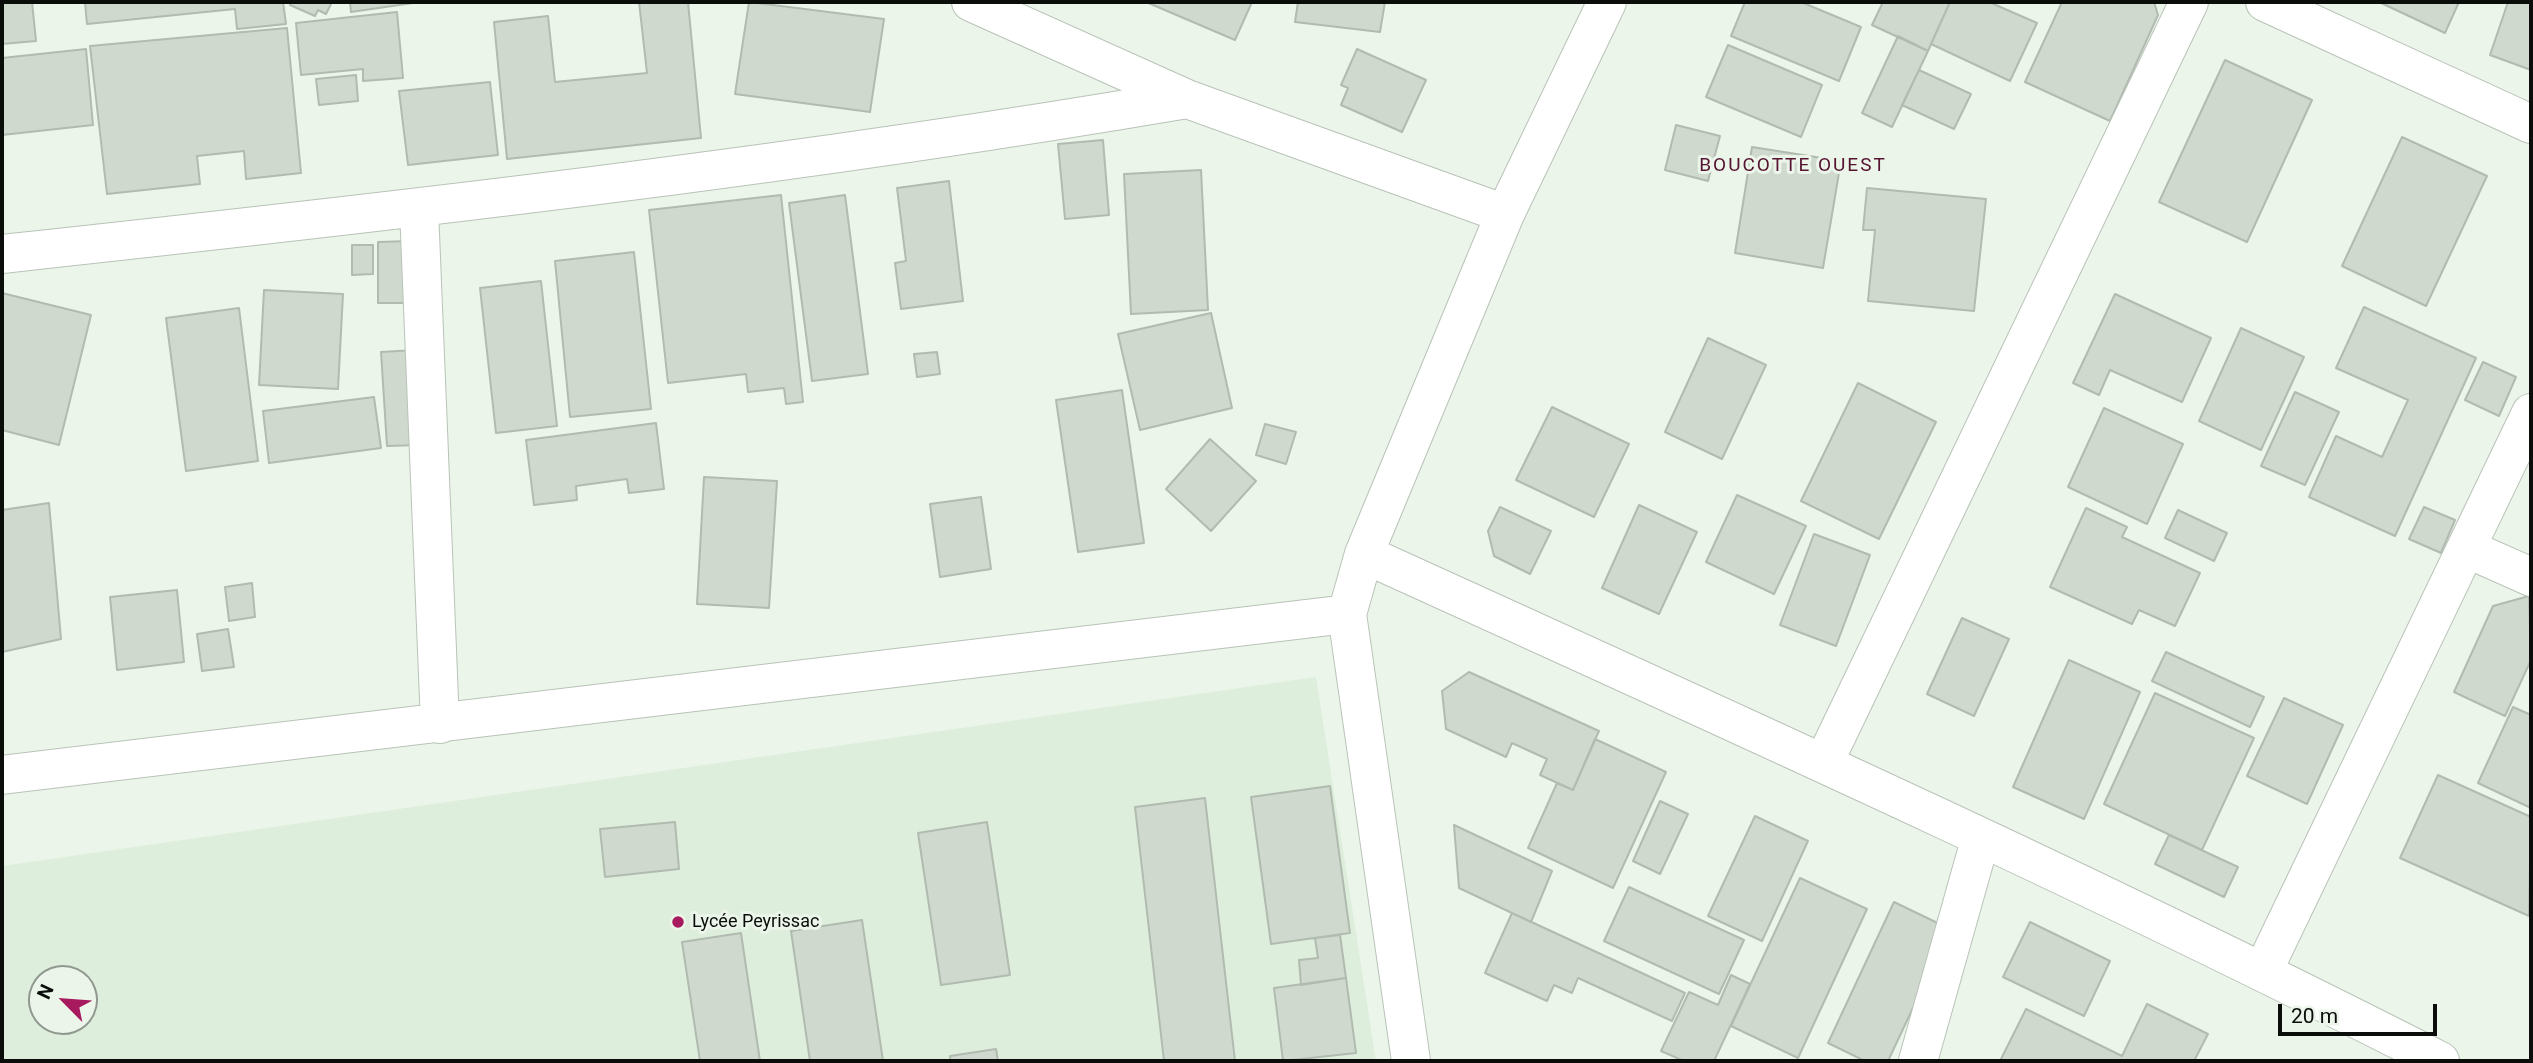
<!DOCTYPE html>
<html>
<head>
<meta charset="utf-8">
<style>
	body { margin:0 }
	#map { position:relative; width:2533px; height:1063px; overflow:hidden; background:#ebf5ea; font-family:Roboto,sans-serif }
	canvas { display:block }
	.frame { position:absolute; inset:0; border:4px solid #0a0d0a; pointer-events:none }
	.north { position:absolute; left:28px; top:965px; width:70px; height:70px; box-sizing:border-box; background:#ebf5ea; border:2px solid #919890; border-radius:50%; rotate:295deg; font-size:19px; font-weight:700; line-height:28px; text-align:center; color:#0a0d0a }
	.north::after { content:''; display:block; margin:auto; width:24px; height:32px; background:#a71a5d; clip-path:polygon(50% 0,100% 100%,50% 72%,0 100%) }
	.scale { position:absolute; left:2278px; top:1004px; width:159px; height:32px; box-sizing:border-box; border:4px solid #0a0d0a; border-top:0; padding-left:9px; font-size:21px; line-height:24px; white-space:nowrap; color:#0a0d0a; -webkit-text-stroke:5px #ebf5ea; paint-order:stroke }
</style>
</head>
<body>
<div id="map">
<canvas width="2533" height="1063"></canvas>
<div class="frame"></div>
<div class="north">N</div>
<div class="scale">20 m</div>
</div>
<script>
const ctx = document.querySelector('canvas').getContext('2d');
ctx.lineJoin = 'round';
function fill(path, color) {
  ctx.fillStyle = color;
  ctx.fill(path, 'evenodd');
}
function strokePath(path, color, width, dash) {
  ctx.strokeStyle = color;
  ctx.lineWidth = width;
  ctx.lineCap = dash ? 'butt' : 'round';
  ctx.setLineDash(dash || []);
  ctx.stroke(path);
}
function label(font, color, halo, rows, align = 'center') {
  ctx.font = font + ' Roboto,sans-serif';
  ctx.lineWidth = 6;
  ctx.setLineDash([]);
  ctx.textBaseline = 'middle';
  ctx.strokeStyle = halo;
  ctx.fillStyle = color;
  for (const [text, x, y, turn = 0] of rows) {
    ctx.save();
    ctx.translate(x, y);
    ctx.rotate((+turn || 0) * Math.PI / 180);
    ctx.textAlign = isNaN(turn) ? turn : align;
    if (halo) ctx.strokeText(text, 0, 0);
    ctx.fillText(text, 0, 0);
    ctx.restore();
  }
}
const built = new Path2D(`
	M1316,677l60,384h-1374v-195zM42,979h42v42h-42z`);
const building = new Path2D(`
	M2,2h30l4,39 -34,3z
	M85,2h198l3,22 -49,5 -2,-20 -148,15z
	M290,2h42l-6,12 -8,-4 -3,6 -25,-11z
	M350,2h70l-69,10z
	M639,2h49l13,136 -194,21 -13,-137 54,-6 7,66 92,-9z
	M749,2l135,17 -14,93 -135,-18z
	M1146,2h106l-17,38z
	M1298,2h87l-5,30 -85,-10z
	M1745,2h56l60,25 -22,54 -108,-45z
	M1883,2h67l-22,49 -56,-26z
	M1950,2h39l48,21 -27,58 -79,-37z
	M2062,2h92l4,13 -48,106 -85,-39z
	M2379,2h80l-14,31z
	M2508,2h23v68l-41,-15z
	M397,12l6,66 -40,3v-12l-62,6 -5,-52z
	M287,28l14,145 -55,6 -2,-28 -47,5 3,28 -93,10 -17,-148z
	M1898,36l30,15 -36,76 -30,-14z
	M1728,45l94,40 -21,52 -95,-40z
	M86,49l7,76 -91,10v-77z
	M1357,49l69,31 -24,52 -61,-27 7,-17 -7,-3z
	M2225,60l87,40 -65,142 -88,-40z
	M1919,70l52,24 -17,35 -52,-24z
	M356,75l2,26 -39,4 -3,-26z
	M490,82l8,73 -90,10 -9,-74z
	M1676,125l44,11 -12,45 -43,-11z
	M2402,137l85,39 -61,130 -84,-40z
	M1103,140l6,75 -44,4 -7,-75z
	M1752,147l89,14 -18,107 -88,-15z
	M1201,170l7,140 -77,4 -7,-140z
	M949,181l14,120 -62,8 -6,-46 11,-2 -9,-73z
	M1867,188l119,11 -12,112 -106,-10 7,-71h-12z
	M781,195l22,207 -17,2 -2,-16 -36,4 -2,-18 -78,9 -19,-173z
	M845,195l23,179 -56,7 -23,-178z
	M411,241v62h-33v-61z
	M352,245h21v29l-21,1z
	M634,252l17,157 -81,8 -15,-156z
	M541,281l16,145 -61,7 -16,-145z
	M264,290l79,4 -5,95 -79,-4z
	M2,293l89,22 -32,130 -57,-15z
	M2115,294l96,44 -29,64 -72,-32 -11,25 -26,-12z
	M2364,307l112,51 -81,178 -86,-39 27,-61 46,21 26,-57 -72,-32z
	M239,308l19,153 -72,10 -20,-153z
	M1211,313l21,95 -92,22 -22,-96z
	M2241,328l63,29 -43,93 -62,-29z
	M1708,338l58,27 -44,94 -57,-27z
	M415,350l5,95 -33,1 -6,-94z
	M937,352l3,22 -23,3 -3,-23z
	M2483,362l33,15 -17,39 -34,-16z
	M1858,383l78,39 -57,117 -78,-38z
	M1122,390l22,153 -66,9 -22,-152z
	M2295,392l44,20 -34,73 -44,-19z
	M374,397l7,51 -112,15 -6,-52z
	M1552,407l77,37 -35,73 -78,-37z
	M2104,408l79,36 -36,80 -79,-37z
	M656,423l8,66 -35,4 -2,-14 -51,7 1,14 -43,5 -8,-65z
	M1265,424l31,8 -10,32 -30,-9z
	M1210,439l46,42 -45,50 -45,-42z
	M704,477l73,4 -8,127 -72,-4z
	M1737,495l69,31 -32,68 -68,-32z
	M981,497l10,72 -51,8 -10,-73z
	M49,503l12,136 -59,13v-142z
	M1639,505l58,27 -38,82 -57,-26z
	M1500,507l51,24 -21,43 -36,-18 -6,-25z
	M2424,507l31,13 -14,33 -32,-14z
	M2086,508l41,19 -5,10 78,36 -25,53 -36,-16 -7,14 -82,-37z
	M2178,510l49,23 -13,28 -49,-23z
	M1814,534l56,21 -34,91 -56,-21z
	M252,583l3,34 -26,4 -4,-34z
	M177,590l7,72 -67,8 -7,-73z
	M2529,596l2,64 -26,56 -51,-24 39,-86z
	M1962,618l47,21 -35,77 -47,-22z
	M228,629l6,38 -32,4 -5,-37z
	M2166,652l98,45 -14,30 -98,-46z
	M2069,660l71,32 -56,127 -71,-32z
	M1469,672l130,59 -26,59 -33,-15 7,-16 -35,-16 -6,14 -60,-28 -4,-38z
	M2155,693l99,45 -52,112 -98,-46z
	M2284,698l59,27 -36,79 -60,-28z
	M2513,707l18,8v93l-53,-25z
	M1595,739l71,33 -53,116 -85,-40 29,-65 16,7z
	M2438,775l93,42 -2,99 -129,-58z
	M1330,786l20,147 -79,11 -20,-147z
	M1205,798l30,263h-71l-29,-254z
	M1660,801l28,13 -28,60 -27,-13z
	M1755,816l53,25 -46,100 -54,-25z
	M675,822l4,47 -74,8 -5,-48z
	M987,822l23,153 -69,10 -23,-152z
	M1454,825l98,46 -21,51 -72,-34z
	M2169,835l69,32 -14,30 -69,-33z
	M1800,878l67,31 -69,149 -67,-32z
	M1629,887l115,53 -25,54 -115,-53z
	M1894,902l56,27 -62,132h-23l-37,-18z
	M1512,913l173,80 -13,28 -94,-43 -6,15 -18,-8 -7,16 -62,-28z
	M862,920l21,141h-73l-19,-130z
	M2030,922l80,39 -26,55 -81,-39z
	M741,933l19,128h-60l-18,-119z
	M1340,935l6,43 -45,7 -2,-25 19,-2 -3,-20z
	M1731,975l19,9 -36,77h-30l-23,-10 28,-59 29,13z
	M1346,978l10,75 -73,8 -9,-73z
	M2147,1004l61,30 -14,27h-194l26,-52 96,47z
	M996,1049l2,12h-48v-5z`);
const street = new Path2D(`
	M971,2l216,97 318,115
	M2265,2l266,122
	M419,209l21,515
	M2,254c396,-43 792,-88 1185,-155
	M2468,549l63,28
	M1364,554c361,164 723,327 1076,507
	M1824,762l365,-760
	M2,775l1345,-161
	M2263,971l268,-558
	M1411,1061l-64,-447 17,-60 141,-340 102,-212
	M1918,1061l63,-224`);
const markers = [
	[678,922,7,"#a71a5d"]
];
const poiNames = [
	["Lycée Peyrissac",692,922]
];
const neighbourhoodNames = [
	["BOUCOTTE OUEST",1793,166]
];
fill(built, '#deeedc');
fill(building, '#cfd9ce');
strokePath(building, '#b1bbb0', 2);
strokePath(street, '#b9c3b8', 40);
strokePath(street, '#fff', 38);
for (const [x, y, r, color] of markers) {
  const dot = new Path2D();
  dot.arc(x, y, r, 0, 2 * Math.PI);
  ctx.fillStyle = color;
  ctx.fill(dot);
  strokePath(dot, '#ebf5ea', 2.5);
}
label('18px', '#0a0d0a', '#ebf5ea', poiNames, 'left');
ctx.letterSpacing = '2px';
label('19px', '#551330', '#ebf5ea', neighbourhoodNames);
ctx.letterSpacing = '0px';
</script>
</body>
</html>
